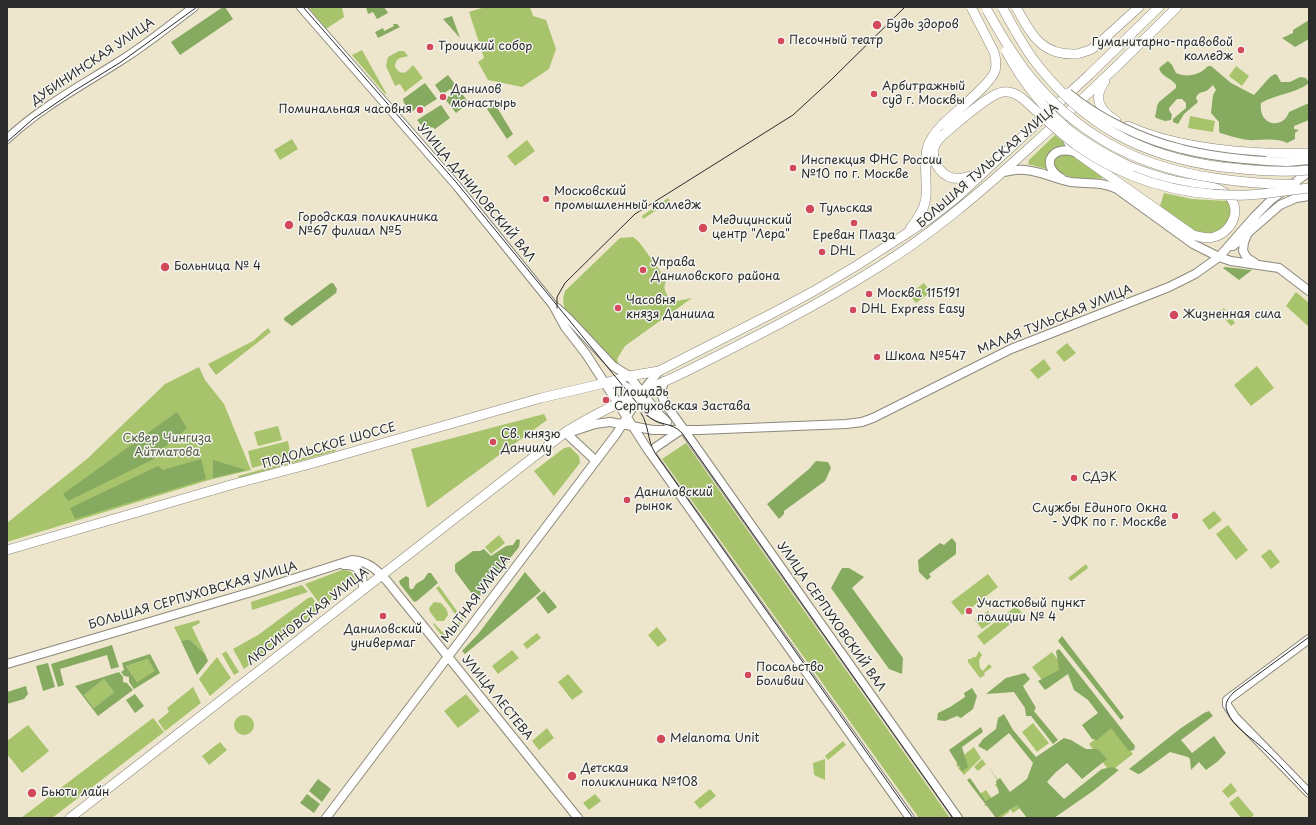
<!DOCTYPE html>
<html>
<head>
<meta charset="utf-8">
<style>
	body { margin:0 }
	#map { position:relative; width:1316px; height:825px; overflow:hidden; background:#ede6cc; font-family:"Playpen Sans",sans-serif }
	canvas { display:block }
	.frame { position:absolute; inset:0; border:8px solid #2b2b2b; pointer-events:none }
</style>
</head>
<body>
<div id="map">
<canvas width="1316" height="825"></canvas>
<div class="frame"></div>
</div>
<script>
const ctx = document.querySelector('canvas').getContext('2d');
ctx.lineJoin = 'round';
function fill(path, color) {
  ctx.fillStyle = color;
  ctx.fill(path, 'evenodd');
}
function strokePath(path, color, width, dash) {
  ctx.strokeStyle = color;
  ctx.lineWidth = width;
  ctx.lineCap = dash ? 'butt' : 'round';
  ctx.setLineDash(dash || []);
  ctx.stroke(path);
}
function label(font, color, halo, rows, align = 'center') {
  ctx.font = font + ' "Playpen Sans",sans-serif';
  ctx.lineWidth = 3;
  ctx.setLineDash([]);
  ctx.textBaseline = 'middle';
  ctx.strokeStyle = halo;
  ctx.fillStyle = color;
  for (const [text, x, y, turn = 0] of rows) {
    ctx.save();
    ctx.translate(x, y);
    ctx.rotate((+turn || 0) * Math.PI / 180);
    ctx.textAlign = isNaN(turn) ? turn : align;
    if (halo) ctx.strokeText(text, 0, 0);
    ctx.fillText(text, 0, 0);
    ctx.restore();
  }
}
const green = new Path2D(`
	M308,7h34l2,10 -18,12z
	M485,7h45l3,9 13,4 10,29 -7,20 -27,18 -34,-7 -10,-18 6,-4 -15,-46z
	M362,50l24,43v2l-34,-40z
	M399,51h5l4,5c-7,2 -12,1 -13,10 2,5 5,8 11,6l7,-7 10,13 -18,14 -5,-8 -5,2 -9,-20 2,-9z
	M1236,66l13,10 -7,10 -13,-10z
	M1190,116l25,5 -2,11 -25,-4z
	M1055,135l12,10c-17,3 -22,7 -21,24l-18,-5 1,-4z
	M292,139l6,10 -18,11 -6,-10z
	M527,140l8,11 -20,15 -8,-10z
	M1065,153l8,3 31,22c-16,2 -36,1 -49,-8l-1,-11 1,-2z
	M1164,193l28,6 36,2c7,20 -1,24 -16,34l-18,-4 -34,-25z
	M668,198l2,3 -27,18 -1,-3z
	M633,237l6,5 28,38c-6,9 0,14 5,22l20,-4 -67,48 -8,13 2,7 -5,-3 -44,-45c-6,-9 -9,-16 -5,-27l55,-53z
	M924,283l7,9 -15,11 -7,-9z
	M1296,292l13,11v24l-23,-21z
	M1224,308l11,15 -4,3 -12,-14z
	M268,328l3,4 -55,43 -8,-11 45,-23z
	M1067,343l9,10 -12,9 -8,-10z
	M1044,359l7,10 -13,10 -8,-9z
	M1257,366l17,22 -23,18 -17,-21z
	M199,367l6,13 19,24 27,66 -42,10 -202,62v-19l81,-65 77,-74z
	M544,414l3,6 -120,88 -16,-59z
	M278,426l4,14 -24,6 -4,-14z
	M288,441l3,16 -39,11 -4,-17z
	M686,443l264,375h-31l-257,-359z
	M570,447l9,9 1,7 -26,33 -20,-25 30,-23z
	M335,449l1,2 -97,27 -1,-2z
	M1214,511l8,9 -13,10 -7,-10z
	M1228,525l20,25 -12,10 -20,-26z
	M499,535l6,8 -14,11 -6,-7z
	M1270,549l10,13 -9,7 -10,-13z
	M1086,564l2,4 -17,13 -3,-3z
	M342,570c8,0 13,3 14,11l-34,26 -17,-23z
	M988,574l10,13 -36,28 -11,-13z
	M302,585l6,7 -56,18 -1,-8z
	M439,586l20,28h-4l-19,-26z
	M312,597l8,12 -76,60 -11,-20 25,-14 50,-37z
	M434,602l7,1 6,7 1,5 -4,6h-7l-7,-9 -1,-4z
	M1016,606l7,8 -39,31 -7,-9z
	M988,611l7,9 -13,9 -7,-9z
	M462,617l2,3 -17,20 -3,-1 -11,-15 1,-1 12,13 14,-16 -1,-2z
	M199,620l1,3 -8,4 13,27 -16,-15 -8,2 -7,-14z
	M657,627l10,13 -9,7 -10,-12z
	M537,633l4,5 -14,11 -4,-5z
	M512,650l7,8 -21,16 -6,-8z
	M226,651l13,21 -5,3 -12,-21z
	M979,651l3,4 -3,5 1,8 3,3 6,-7 3,3 -8,6 1,2 -5,3 -12,-16v-3h3l2,-2h3z
	M1052,652l16,21 -20,15 -16,-21z
	M217,657l14,21 -21,18 -11,-17z
	M148,659l8,12 -19,11 -11,-16z
	M568,674l15,18 -11,8 -14,-18z
	M104,679l10,13 -20,16 -10,-13z
	M193,687l8,16 -36,28 -7,-10 11,-9 -2,-4z
	M466,694l14,17 -22,17 -14,-17z
	M234 725a10 10 0 1 1 20 0a10 10 0 1 1-20 0Z
	M153,718l11,14 -112,86h-31z
	M1033,723l16,20 -12,9 -15,-20z
	M28,725l21,26 -27,22 -15,-19v-13z
	M1112,726l21,28 -23,18 -21,-28z
	M547,728l7,10 -15,12 -7,-9z
	M843,741l3,4 -18,15 -3,-4z
	M220,742l7,8 -18,15 -7,-9z
	M974,747l7,11 -17,17 -6,-7 4,-2 -1,-1 -3,2 -2,-2 9,-11z
	M825,759v21l-11,-5 -1,-12z
	M982,759l38,49 -7,5 -2,-3 -2,-1v3l-8,6h-3l-10,-14 -3,2 -1,-1 3,-3 -5,-6 -2,1 -1,-1 2,-1v-2l5,-3 11,16 6,-11 -8,-10 3,-4 -12,-17 -8,7 -4,-4z
	M1231,783l6,8 -9,7 -6,-7z
	M710,789l6,7 -16,13 -6,-7z
	M595,794l6,7 -12,9 -6,-7z
	M1238,796l16,19 -4,3h-9l-12,-15z`);
const forest = new Path2D(`
	M223,7h2l8,12 -53,36 -9,-13z
	M366,7h18l4,6 -11,6 -4,-7 -5,2z
	M452,16l8,22 -17,-19z
	M1309,20v19l-14,8 -13,-9 11,-5v-3z
	M393,24h4l3,3 -22,11 -3,-6 8,-4 1,3 10,-5z
	M1168,61l4,4 4,8c11,5 24,2 32,-7h3l20,17 23,12 16,-18 5,-3 2,1 4,7h9l10,-5 6,1 3,5c-14,11 -33,11 -48,20 -3,23 22,27 28,9l20,-9v17l-15,6v3l5,1 -4,3v6l-8,4c-9,-5 -22,-3 -31,-3 -12,1 -25,-4 -36,-7l-1,-2v-9l-8,-9 2,-18 3,-5 -3,-5c-2,2 -5,5 -7,6 -5,2 -8,1 -10,7l2,4 -14,12 -6,10 -5,-2v-3l13,-11v-5l-4,-4h-5l-8,9v2l3,5 -1,5 -6,1 -9,-3 -1,-2c2,-5 1,-10 4,-14l17,-14v-3c-4,-7 -15,-8 -17,-17z
	M448,75l21,28 -13,10 -11,-14 8,-6 -3,-4 -8,6 -7,-10z
	M425,83l12,16 -13,8 -2,-2 -11,7 -7,-9 -1,-4z
	M495,104l18,30 -6,5 -20,-30z
	M441,105l9,13 -15,11 -3,-2 -6,4 -9,-11z
	M1225,267l27,3 -13,10 -16,-12z
	M331,283h2l4,6 -1,4 -44,33 -8,-6v-2z
	M177,412l10,16 -28,24 -5,7 -86,42 -5,-7z
	M201,459l5,20 -131,40 -5,-11 88,-42 5,4z
	M213,460l33,10 -33,8z
	M816,461l12,1 3,6 -6,13 -41,30v3l-5,5 -12,-15 42,-35z
	M952,538l4,5v11l-27,20 2,3 -4,3 -8,-8 -1,-12 22,-17 4,2z
	M517,539l3,1 -1,7 -41,51h-3l-20,-27v-7l18,-13h7l4,-2 7,7 15,-10 7,-1z
	M842,568h7l15,9 -12,11 51,70 -1,16 -13,-5 -58,-81z
	M525,572l16,19 -76,63 -3,-3 17,-18z
	M428,573h3l7,10 -21,18 -3,1 -14,-18 -1,-3 7,-5 3,2v8l1,3h3l3,-5 8,-5z
	M544,591l13,16 -9,7 -12,-16z
	M1062,636l62,81 -3,3 -63,-79z
	M189,639l16,15 3,7 -11,14 -16,-34z
	M112,645l7,22 -8,2 -4,-14 -47,14 4,16 -6,2 -7,-23z
	M1059,649l76,97 -1,4 -5,1 -18,-23 -14,12 -5,-1 -10,-14 16,-12 -10,-13 -14,-10 -6,-16 -23,16 -7,-9 21,-11 -3,-19z
	M150,654l10,19 -26,16 -5,-7v-5l-5,-1 -3,-4 3,-2 -2,-7zM148,659l7,12 -18,11 -11,-16z
	M48,663l7,24 -12,4 -7,-25z
	M119,672l4,5v5l4,1 6,7 -35,26 -23,-30zM104,679l10,13 -20,16 -10,-13z
	M1025,673l5,6 -7,7 13,22 -2,3 24,29 -5,4 -22,-28h-5l-1,-8 -11,-16 -28,2 20,-16z
	M26,686l2,8 -4,5 -17,5v-12z
	M972,688l5,8 -4,13 -12,9 -4,-2 -12,5 -8,-1 1,-7 12,-6 15,-10 -1,-4z
	M135,694l9,12 -9,7 -9,-13z
	M1209,711l4,5 -32,24 11,13 22,-17 12,17 -9,9 -11,8 -7,-8 -8,8 -1,-11 -2,-2 -18,-5 -29,21 -3,1 -9,-5 52,-41 23,-15z
	M1004,714l9,16 23,27 28,-19 7,2 15,9h12l9,10 -25,20 -15,-16 -12,10 -8,9 17,17 38,-30 11,-2 6,3 -26,21 -39,27h-27l-10,-13 -21,13 -29,-38 3,-2 16,23 13,-8 -3,-12 4,-3 10,14 17,-13 6,-16 -24,-30 -22,18 -9,-5 5,-7 13,-10 2,-11z
	M981,727l2,5 -21,15 6,20 -6,4 -13,-21z
	M318,779l13,10 -9,13 -13,-11z
	M307,794l13,10 -6,9 -14,-10z`);
const secondary = new Path2D(`
	M301,7l156,179 96,119 12,22 21,27 62,96 262,368
	M7,139c34,-32 74,-53 113,-78 26,-16 50,-36 74,-54
	M1266,161l21,1 22,-2
	M1003,172c7,-1 15,-3 22,-2 15,1 30,9 46,12 17,2 30,-1 46,7l76,55 26,13 12,4 48,7 30,23
	M1061,178c-23,-14 -7,-35 16,-25
	M1247,235l-3,7 -1,9 4,7 8,5
	M1233,246l47,-41 16,-7 13,-2
	M557,308l11,10 45,48 16,10 29,37 9,9
	M665,381c-5,9 -5,13 0,22l293,415
	M609,383l12,1 6,3 22,25 12,7
	M566,433l30,28
	M568,433l27,-9 15,-2 43,8h46l147,-6 16,-2 11,-4 138,-69 158,-62 26,-13 24,-17 36,-41 17,-17 37,-27
	M650,453l6,-6 25,-17
	M344,565c18,-1 19,10 19,25
	M1309,639l-82,61v5l8,12 74,76
	M7,664l248,-73 97,-31c16,1 25,10 35,21l191,237
	M326,818l291,-385 25,-41 17,-21`);
const primary = new Path2D(`
	M1077,54l13,-4 6,-4 43,-39
	M1105,81c-13,18 -5,29 11,40
	M1128,126c50,23 126,29 181,27
	M943,135c-3,3 -6,6 -8,10 -5,13 4,30 18,33 9,2 19,-3 28,-5
	M1065,136l7,12 6,6 115,81c7,2 13,4 21,2 19,-5 30,-31 11,-44 -12,-9 -30,-8 -44,-11 -18,-3 -34,-9 -50,-15
	M910,229c6,-8 13,-17 15,-27 2,-6 1,-14 1,-21 -1,-26 -3,-37 17,-57
	M7,550l227,-66 76,-20 231,-66 64,-15 24,-7 30,-5 112,-57 43,-23 42,-25 73,-47 27,-21 133,-123 70,-68
	M70,818l497,-387c37,-23 78,-40 118,-59 66,-33 132,-66 195,-106 53,-33 101,-74 147,-116 51,-46 101,-94 150,-143`);
const tram = new Path2D(`
	M303,7l153,175 190,232c12,13 25,7 36,19l271,385
	M7,142l26,-23 41,-28 47,-29 76,-55
	M557,308v-11l8,-14 70,-69 158,-99 38,-35 74,-73
	M641,413c8,12 6,27 14,40l258,365
	M1309,637l-75,55c-6,6 -10,12 -7,19 6,17 27,28 39,40 15,14 29,30 43,45`);
const secondaryBridge = new Path2D(`
	M1068,93c30,25 75,47 114,56 27,7 56,10 84,12`);
const primaryBridge = new Path2D(`
	M1002,7c10,18 19,35 31,52 50,66 107,97 189,108 29,3 58,6 87,3
	M1016,7c15,27 25,49 61,47
	M987,10c11,20 23,40 37,59 50,64 110,97 190,109 27,4 54,7 81,6
	M1006,51c16,31 43,65 71,85 17,12 35,22 54,31
	M943,124c11,-11 48,-40 52,-53 2,-7 1,-12 -1,-19l-23,-45
	M943,135c12,-10 47,-42 60,-43 8,-1 15,3 20,7 17,15 35,33 53,46 52,37 109,52 172,50 20,-1 41,-5 61,-7`);
const markers = [
	[877,25,5,"#d1495b"],
	[781,41,4,"#d1495b"],
	[430,47,4,"#d1495b"],
	[1241,50,4,"#d1495b"],
	[874,94,4,"#d1495b"],
	[443,97,4,"#d1495b"],
	[420,110,4,"#d1495b"],
	[793,168,4,"#d1495b"],
	[546,199,4,"#d1495b"],
	[810,209,5,"#d1495b"],
	[854,223,4,"#d1495b"],
	[289,225,5,"#d1495b"],
	[703,228,5,"#d1495b"],
	[822,252,4,"#d1495b"],
	[165,267,5,"#d1495b"],
	[643,270,4,"#d1495b"],
	[869,294,4,"#d1495b"],
	[618,308,4,"#d1495b"],
	[853,310,4,"#d1495b"],
	[1174,315,5,"#d1495b"],
	[877,357,4,"#d1495b"],
	[606,400,4,"#d1495b"],
	[493,442,4,"#d1495b"],
	[1074,478,4,"#d1495b"],
	[627,500,4,"#d1495b"],
	[1175,516,4,"#d1495b"],
	[969,611,4,"#d1495b"],
	[383,616,4,"#d1495b"],
	[748,675,4,"#d1495b"],
	[661,739,5,"#d1495b"],
	[572,776,5,"#d1495b"],
	[32,793,5,"#d1495b"]
];
const poiNames = [
	["Будь здоров",886,25],
	["Песочный театр",789,41],
	["Гуманитарно-правовой",1233,43,"right"],
	["колледж",1233,57,"right"],
	["Троицкий собор",438,47],
	["Арбитражный",882,87],
	["суд г. Москвы",882,101],
	["Данилов",451,90],
	["монастырь",451,104],
	["Поминальная часовня",412,110,"right"],
	["Инспекция ФНС России",801,161],
	["№10 по г. Москве",801,175],
	["Московский",554,192],
	["промышленный колледж",554,206],
	["Тульская",819,209],
	["Городская поликлиника",298,218],
	["№67 филиал №5",298,232],
	["Медицинский",712,221],
	["центр \"Лера\"",712,235],
	["Ереван Плаза",854,236,"center"],
	["DHL",830,252],
	["Управа",651,263],
	["Даниловского района",651,277],
	["Больница № 4",174,267],
	["Москва 115191",877,294],
	["Часовня",626,301],
	["князя Даниила",626,315],
	["DHL Express Easy",861,310],
	["Жизненная сила",1183,315],
	["Школа №547",885,357],
	["Площадь",614,393],
	["Серпуховская Застава",614,407],
	["Св. князю",501,435],
	["Даниилу",501,449],
	["СДЭК",1082,478],
	["Даниловский",635,493],
	["рынок",635,507],
	["Службы Единого Окна",1167,509,"right"],
	["- УФК по г. Москве",1167,523,"right"],
	["Участковый пункт",977,604],
	["полиции № 4",977,618],
	["Даниловский",383,630,"center"],
	["универмаг",383,644,"center"],
	["Посольство",756,668],
	["Боливии",756,682],
	["Melanoma Unit",670,739],
	["Детская",581,769],
	["поликлиника №108",581,783],
	["Бьюти лайн",41,793]
];
const streetNames = [
	["ДУБИНИНСКАЯ УЛИЦА",93,62,-34],
	["БОЛЬШАЯ ТУЛЬСКАЯ УЛИЦА",988,166,-41],
	["УЛИЦА ДАНИЛОВСКИЙ ВАЛ",476,193,50],
	["МАЛАЯ ТУЛЬСКАЯ УЛИЦА",1055,320,-22],
	["ПОДОЛЬСКОЕ ШОССЕ",329,446,-16],
	["БОЛЬШАЯ СЕРПУХОВСКАЯ УЛИЦА",193,596,-16],
	["МЫТНАЯ УЛИЦА",476,599,-53],
	["ЛЮСИНОВСКАЯ УЛИЦА",308,617,-38],
	["УЛИЦА СЕРПУХОВСКИЙ ВАЛ",831,617,55],
	["УЛИЦА ЛЕСТЕВА",497,698,51]
];
const parkNames = [
	["Сквер Чингиза",167,439],
	["Айтматова",167,453]
];
fill(green, '#a7c46c');
fill(forest, '#85aa60');
strokePath(secondary, '#8c887c', 10);
strokePath(primary, '#8c887c', 10);
strokePath(secondary, '#fff', 8);
strokePath(primary, '#fff', 9);
strokePath(tram, '#2b2b2b', 1);
strokePath(secondaryBridge, '#8c887c', 10, []);
strokePath(primaryBridge, '#8c887c', 10, []);
strokePath(secondaryBridge, '#fff', 8);
strokePath(primaryBridge, '#fff', 9);
for (const [x, y, r, color] of markers) {
  const dot = new Path2D();
  dot.arc(x, y, r, 0, 2 * Math.PI);
  ctx.fillStyle = color;
  ctx.fill(dot);
  strokePath(dot, '#f6f6f2', 1.5);
}
label('12px', '#2b2b2b', '#f6f6f2', poiNames, 'left');
label('12px', '#2b2b2b', '#f6f6f2', streetNames);
label('12px', '#50593e', '#f6f6f2', parkNames);
</script>
</body>
</html>
